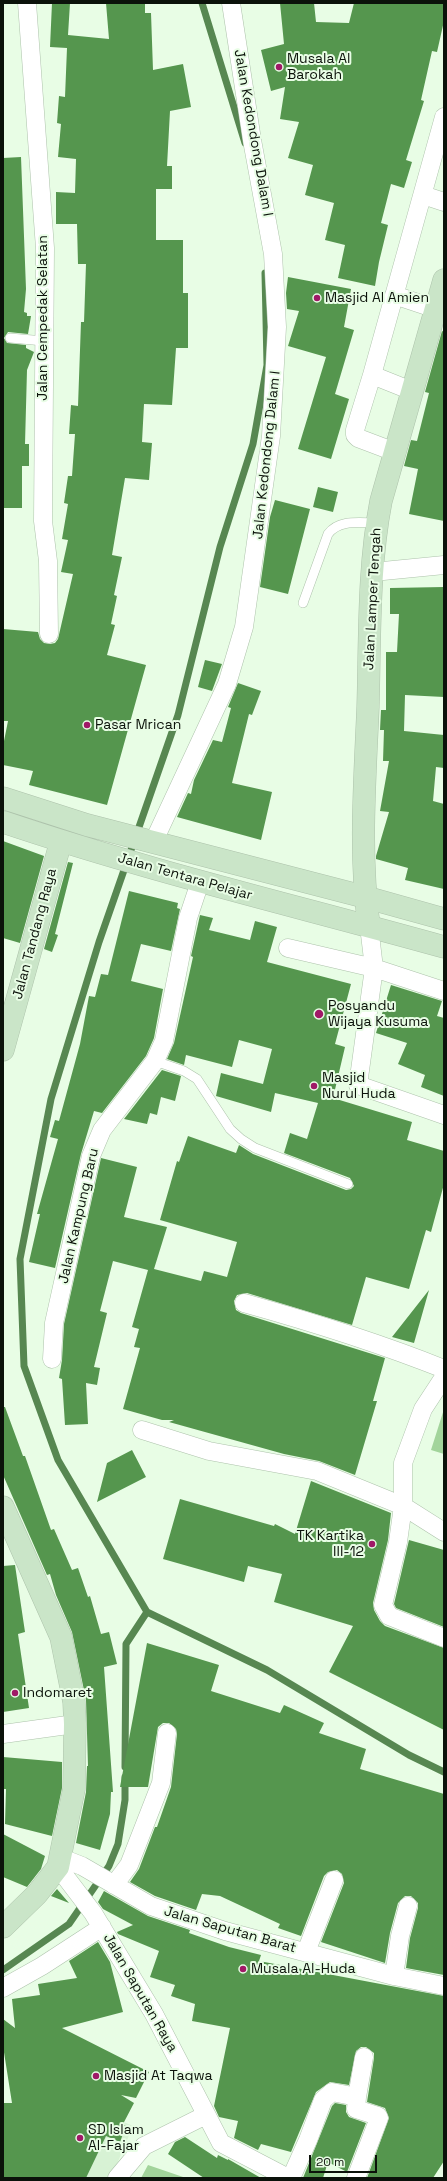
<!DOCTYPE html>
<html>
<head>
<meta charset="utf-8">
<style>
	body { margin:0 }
	#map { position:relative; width:447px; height:2181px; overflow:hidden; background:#e8fde5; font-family:"Space Grotesk",sans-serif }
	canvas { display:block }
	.frame { position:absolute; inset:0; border:4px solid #0b120a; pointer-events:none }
	.scale { position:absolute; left:309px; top:2155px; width:68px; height:18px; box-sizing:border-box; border:2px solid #0b120a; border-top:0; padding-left:5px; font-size:12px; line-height:14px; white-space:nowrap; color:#0b120a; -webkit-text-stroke:3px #e8fde5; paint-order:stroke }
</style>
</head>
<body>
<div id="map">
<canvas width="447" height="2181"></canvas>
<div class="frame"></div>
<div class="scale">20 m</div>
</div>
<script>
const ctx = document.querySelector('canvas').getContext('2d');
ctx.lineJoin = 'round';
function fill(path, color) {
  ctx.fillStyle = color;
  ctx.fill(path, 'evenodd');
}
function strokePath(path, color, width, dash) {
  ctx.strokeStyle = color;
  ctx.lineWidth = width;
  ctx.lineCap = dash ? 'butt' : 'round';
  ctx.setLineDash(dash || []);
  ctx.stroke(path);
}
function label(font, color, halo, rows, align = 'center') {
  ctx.font = font + ' "Space Grotesk",sans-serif';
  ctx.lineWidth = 4;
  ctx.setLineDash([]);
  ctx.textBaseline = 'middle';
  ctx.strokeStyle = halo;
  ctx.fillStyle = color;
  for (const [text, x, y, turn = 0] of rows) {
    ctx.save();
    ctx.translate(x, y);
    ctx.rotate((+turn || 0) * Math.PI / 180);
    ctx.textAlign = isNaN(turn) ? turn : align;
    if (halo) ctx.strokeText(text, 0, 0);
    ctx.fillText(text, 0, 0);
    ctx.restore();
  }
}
const built = new Path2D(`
	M73,2100l60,26 -22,52h-87z`);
const green = new Path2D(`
	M444,1409v45l-13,-4z
	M148,2165l38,13h-45z`);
const stream = new Path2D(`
	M202,3l43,140
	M265,273l2,92 -14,79 -33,103 -42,168 -79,227 -48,157 -31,160 4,107 34,94 89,152 120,58 142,85 35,17
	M125,1767l1,-123 21,-32
	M3,1970l66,-46 40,-58 9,-22 7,-44v-23`);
const building = new Path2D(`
	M52,3h18l-2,32 41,4 -3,-36h39v10h6l2,57 30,-6 8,43 -21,4 -3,55h5v23h-16v51h27v53h5v55h-12l-4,57 -28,-1 -2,38 10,1 -3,37 -24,-2 -13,77 10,2 -8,38 3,1 -6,28 4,1 -8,30 39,10 -39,140 -78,-20 4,-14 -30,-6v-19l5,-25h-5v-92l35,3 2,7 4,4 6,1 5,-1 3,-4 15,-65 -12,-2 7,-32 -6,-1 6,-35 -4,-1 4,-27h4l3,-42h-6l2,-29 7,1 3,-84h3l2,-58h-8l-1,-40h-21v-32l19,1 1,-34 -18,-2 3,-33 -4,-1 2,-27 6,1 2,-49 -17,-1z
	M280,3h34l2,19 33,1 5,-20h90v18l-7,31 -5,-1 -11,49 3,1 -18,59 6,2 -8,26 -13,-4 -10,39 7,2 -9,37 -4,24 -37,-8 7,-33 -20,-5 9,-37 -29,-8 8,-30 -25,-7 11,-36 -19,-3 5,-32 -14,4 -10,-41 23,-6z
	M21,157l5,132 -2,23 3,1v3h4l-3,18 -20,-2 -4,6 3,5 19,2v3l8,4 -7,18 -2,74h4v22h-7v42h-19v-350z
	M288,277l63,12 -7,38 10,3 -19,64 14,5 -18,60 -33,-10 28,-92 -38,-11 11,-35 -12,-2 -1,-16z
	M442,331l2,1v189l-35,-7 9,-45 -14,-3 7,-26 6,1 12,-48 -4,-1z
	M318,487l20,5 -5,20 -20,-5z
	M275,500l35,9 -22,85 -28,-7 10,-70z
	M444,587v110l-39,-2 -1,36 40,4v33l-8,-1 -3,34 11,3v85l-39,-9 3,-12 -32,-9v-3l13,-44 -9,-1 9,-50h-6l1,-31h-4l1,-20h5v-58h11l2,-38h-9v-26z
	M205,660l17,4 -10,27 -14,-4z
	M238,683l23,8 -9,24 -3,-1 -17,69 40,9 -11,48 -84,-23 11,-24 3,1 3,-14 19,-40 9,2 9,-34 -3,-1z
	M3,841l41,15 -24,87 -17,-5z
	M68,862l5,1 -18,71 3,1 -6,17 -8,-3z
	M129,891l49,12 -1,5 3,1 -9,42 -30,-7 -10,37 32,8 -9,49 -8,18 -44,57 -8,-2 -13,43 -26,114 -26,-6 11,-48h-3l21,-75 -8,-2 5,-17 4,1 21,-77 9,-48 6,1 6,-23 7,1z
	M200,915l13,3 -4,12 41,10 5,-19 22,6 -10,35 84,22 -16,60 10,3 -12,51 79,24 -5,18 37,11v33l-13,48 -5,-2 -17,59 -43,-12 -14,48 -105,-32 -10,2 -3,6 2,9 5,3 144,45 -12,43h4l-22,74 -36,-14 -35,-7 -115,-32 5,-2h-12l-39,-11 17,-61 -6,-1 5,-18 -7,-2 16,-57 -35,-9 -13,50 7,2 -13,54 6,1 -3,17 -11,-2 2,41 -23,1 -3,-46 -3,-1 3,-18 2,-36 37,-166 36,9 -13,50 43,10 -13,42 47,12 3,-10 23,6 10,-35 -77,-22 17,-59 2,1 9,-26 48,17 3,-8 14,9 93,36 5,-1 3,-3 -4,-8 -66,-25 6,-20 17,6 11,-36 -43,-10 -4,19 -55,-16 5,-23 42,11 9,-35 -33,-9 -7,27 -46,-12 -2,10 -17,-6 7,-16 19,-86 -2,-1z
	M391,985l51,16 -5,15 7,2v78l-23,-9 4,-12 -27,-11 9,-21 -31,-10z
	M162,1070l19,6 -6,25 -14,-4 -4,18 -7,-2 -3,11 -23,-5z
	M429,1290l-15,53 -22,-6z
	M3,1407h2l18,49h2l26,74 3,-1 18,41 6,-2 10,29 2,-1 11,38 8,-2 8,32 -13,3 9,125h-2l-1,22 -10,36 -24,-7 10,-51 1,-26h1l-2,-66 -14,-68 -16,-37 -6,-21 -3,1 -44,-100z
	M132,1450l14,27 -49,25 10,-39z
	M311,1481l80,32 -3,27 -15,63 1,7 6,11 5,5 59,22v82l-115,-58 24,-46 -79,-24 8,-28 -34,-8 -4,16 -81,-23 17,-60 94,27 1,-2 20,10z
	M409,1540l35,10v77l-48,-19 -2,-4z
	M15,1565l10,67 -7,2 11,74 -26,4v-146z
	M147,1643l72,22 -8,26 69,22 4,-8 40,18 -5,10 47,16 -6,20 84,25v181l-38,-7 4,-30 8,-30v-5l-7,-7h-6l-7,7 -8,30 -5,30 -64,-21 23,-59 -2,-9 -5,-4 -9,2 -4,4 -23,60 -23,-8 2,-4 -60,-28 -18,-2 -6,16 -41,-14 -25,-14 9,-13 16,-42h2l14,-40 6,-53 -1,-5 -7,-6h-6l-5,4 -10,60h-28z
	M3,1757l59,5v26l-10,48 -47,-12 1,-35h-3z
	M3,1834l42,22 -4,13 -14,18 -24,-10z
	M57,1889l12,14 -18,-7z
	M104,1891l44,25 42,14 -1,3 40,14 32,8 -2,6 185,35v165l-11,17h-66l22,-60 -4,-10 -18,-6 7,-44v-5l-8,-6h-5l-5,4 -7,34 -19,-3 -14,10 -25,60 -30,-8 -3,6 -24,-12 4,-17 -19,-4 -5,-11 16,-78 -38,-7 3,-17 -24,-8 4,-11 -25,-8 9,-26 -41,-17 -1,-2 16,-7 -30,-16 -5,-7z
	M98,1942l12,20 13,50 -61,16 87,44 -13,26 -15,-3 13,8 -11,21 3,2 -6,16 -14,-6 -20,42h-83v-75h9l-9,-57v-27l12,9 -3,-29 28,-4 -2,-11 39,-6 -8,-17z
	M335,2103l11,2v7l3,5 17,6 -19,49 -19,-10 -5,16h-20l29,-72z
	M185,2137l32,21 1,-3 10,5v-1l33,19h-57l-36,-24 7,-12z`);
const lane = new Path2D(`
	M10,338l34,3
	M303,603l25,-69c11,-15 32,-11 49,-11
	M155,1061l29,10 13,8 33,50 11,10 14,9 93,36`);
const street = new Path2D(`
	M27,3l18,245 -2,273 5,40 1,73
	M423,195l21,7
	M394,295l42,14
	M372,375l40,16
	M395,452l-37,-14 -3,-3v-5l17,-55 72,-258
	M373,572l71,-7
	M153,843l74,-159 17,-57 27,-191 6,-109 -4,-73 -21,-114 -21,-137
	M369,926l5,42 -16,117 86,30
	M288,948l86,20 70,23
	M244,1303c68,19 135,40 200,66
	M52,1359l2,-36 37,-167 11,-26 53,-69 9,-20 24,-123 12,-36
	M444,1377l-21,32 -20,54v43l41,26
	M142,1430l67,21 108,20 86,35 -5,36 -15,63 6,11 55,22
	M3,1734l72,-10
	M59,1857l23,9 69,40 74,25 169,45 50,10
	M58,1867l35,46 61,101 67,129 67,35
	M114,1885l15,-20 32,-82 6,-50
	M306,1952l28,-72
	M394,1976l6,-40 8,-30
	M3,1988l39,-22 60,-39
	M117,2178l27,-32 62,-31
	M291,2178l17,-38 15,-40 9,-8 25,5 7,-40
	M356,2178l23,-60 -1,-2 -22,-7 1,-12`);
const secondary = new Path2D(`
	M3,798l84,27 278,72 79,22
	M3,822c145,49 294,84 441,125
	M369,926c-10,-72 -4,-147 -1,-219 2,-68 0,-139 13,-206l63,-221
	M3,1050l58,-209
	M3,1507l58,130 13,65 1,22 -1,65 -16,78 -21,27 -34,33`);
const markers = [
	[279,67,4,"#a01967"],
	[317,298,4,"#a01967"],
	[87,725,4,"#a01967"],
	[319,1014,5,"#a01967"],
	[314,1086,4,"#a01967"],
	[372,1544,4,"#a01967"],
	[15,1693,4,"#a01967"],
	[243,1969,4,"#a01967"],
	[96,2076,4,"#a01967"],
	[80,2138,4,"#a01967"]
];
const poiNames = [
	["Musala Al",287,59],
	["Barokah",287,75],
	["Masjid Al Amien",325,298],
	["Pasar Mrican",95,725],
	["Posyandu",328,1006],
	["Wijaya Kusuma",328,1022],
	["Masjid",322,1078],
	["Nurul Huda",322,1094],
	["TK Kartika",364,1536,"right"],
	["III-12",364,1552,"right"],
	["Indomaret",23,1693],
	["Musala Al-Huda",251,1969],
	["Masjid At Taqwa",104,2076],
	["SD Islam",88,2130],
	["Al-Fajar",88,2146]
];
const streetNames = [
	["Jalan Kedondong Dalam I",253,133,80],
	["Jalan Cempedak Selatan",43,318,-90],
	["Jalan Kedondong Dalam I",267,455,-84],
	["Jalan Lamper Tengah",373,599,-87],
	["Jalan Tentara Pelajar",185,877,16],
	["Jalan Tandang Raya",35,934,-75],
	["Jalan Kampung Baru",79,1216,-77],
	["Jalan Saputan Barat",230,1930,16],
	["Jalan Saputan Raya",140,1993,60]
];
fill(built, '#d7f2d4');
fill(green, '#a2d49b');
strokePath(stream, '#578751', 7);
fill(building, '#55964e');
strokePath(lane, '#adc2ab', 10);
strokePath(street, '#adc2ab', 19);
strokePath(secondary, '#adc2ab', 23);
strokePath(lane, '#fff', 9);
strokePath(street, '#fff', 18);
strokePath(secondary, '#cae5c8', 22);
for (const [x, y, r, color] of markers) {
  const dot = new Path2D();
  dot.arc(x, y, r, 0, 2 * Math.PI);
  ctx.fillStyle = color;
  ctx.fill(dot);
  strokePath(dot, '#e8fde5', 1.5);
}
label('14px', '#0b120a', '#e8fde5', poiNames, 'left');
label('14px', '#0b120a', '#e8fde5', streetNames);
</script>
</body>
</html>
